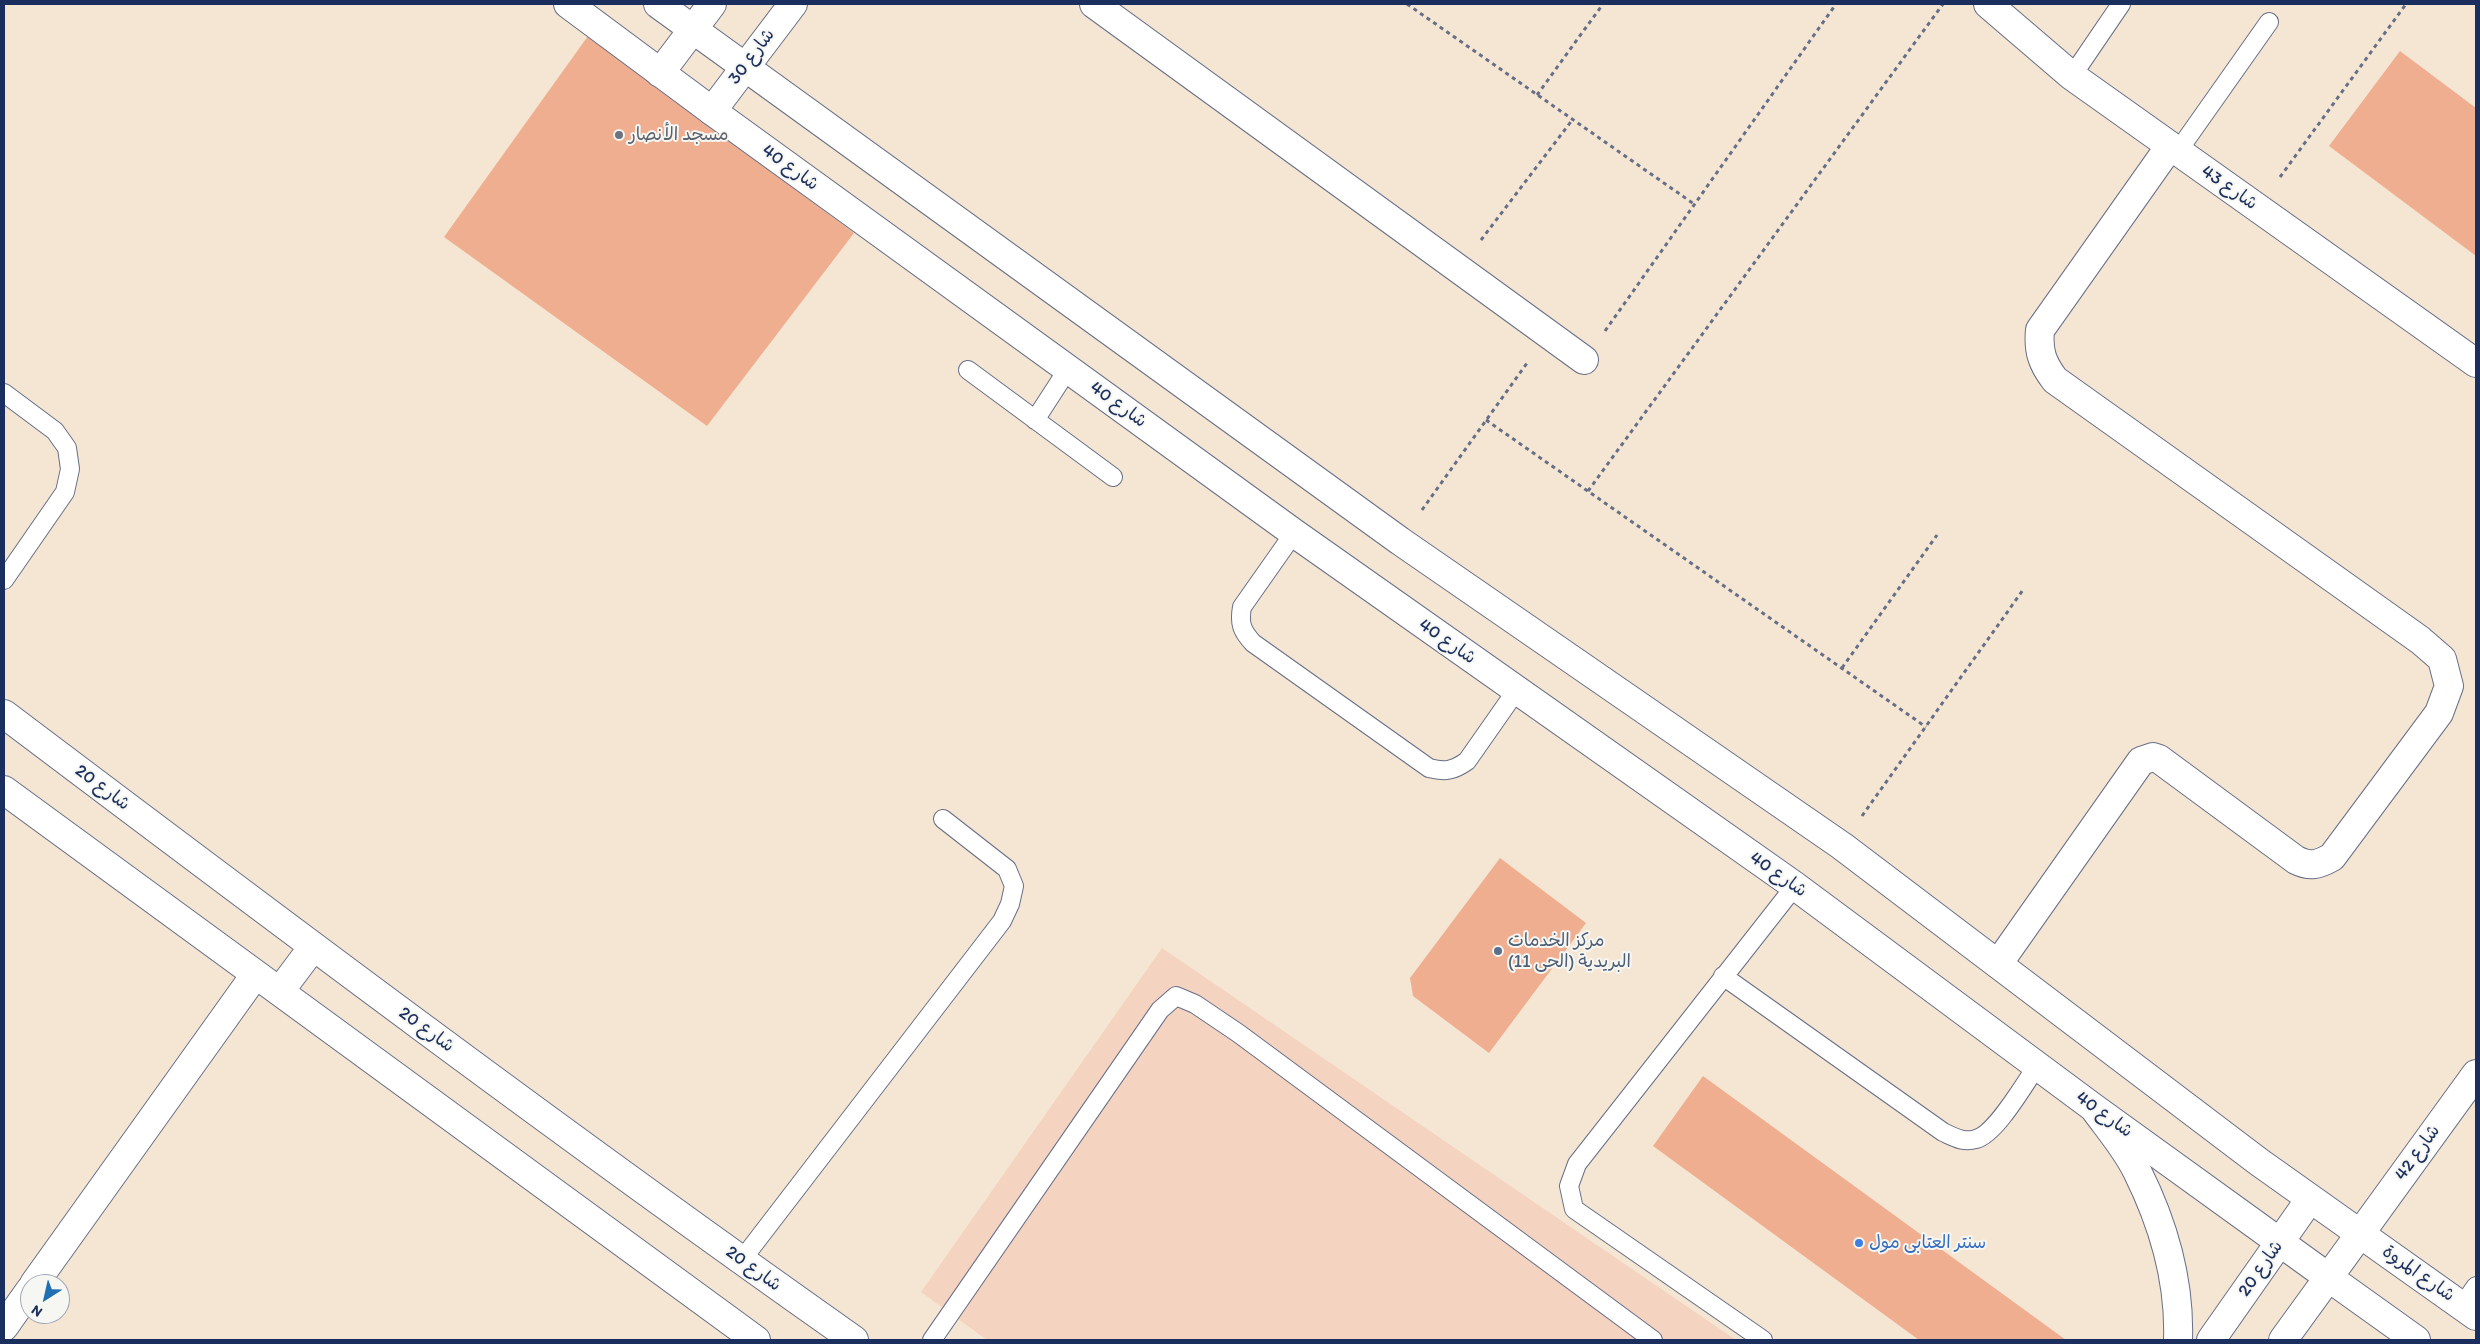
<!DOCTYPE html>
<html>
<head>
<meta charset="utf-8">
<style>
	body { margin:0 }
	#map { position:relative; width:2480px; height:1344px; overflow:hidden; background:#f5e6d3; font-family:Itim,sans-serif }
	canvas { display:block }
	.frame { position:absolute; inset:0; border:5px solid #1b2f5e; pointer-events:none }
	.north { position:absolute; left:20px; top:1274px; width:50px; height:50px; box-sizing:border-box; background:#f6f6f2; border:1px solid #9ea6b7; border-radius:50%; rotate:215deg; font-size:14px; font-weight:700; line-height:20px; text-align:center; color:#1b2f5e }
	.north::after { content:''; display:block; margin:auto; width:18px; height:22px; background:#1f6fb2; clip-path:polygon(50% 0,100% 100%,50% 72%,0 100%) }
</style>
</head>
<body>
<div id="map">
<canvas width="2480" height="1344"></canvas>
<div class="frame"></div>
<div class="north">N</div>
</div>
<script>
const ctx = document.querySelector('canvas').getContext('2d');
ctx.lineJoin = 'round';
function fill(path, color) {
  ctx.fillStyle = color;
  ctx.fill(path, 'evenodd');
}
function strokePath(path, color, width, dash) {
  ctx.strokeStyle = color;
  ctx.lineWidth = width;
  ctx.lineCap = dash ? 'butt' : 'round';
  ctx.setLineDash(dash || []);
  ctx.stroke(path);
}
function label(font, color, halo, rows, align = 'center') {
  ctx.font = font + ' Itim,"Playpen Sans Arabic",sans-serif';
  ctx.lineWidth = 4;
  ctx.setLineDash([]);
  ctx.textBaseline = 'middle';
  ctx.strokeStyle = halo;
  ctx.fillStyle = color;
  for (const [text, x, y, turn = 0] of rows) {
    ctx.save();
    ctx.translate(x, y);
    ctx.rotate((+turn || 0) * Math.PI / 180);
    ctx.textAlign = isNaN(turn) ? turn : align;
    if (halo) ctx.strokeText(text, 0, 0);
    ctx.fillText(text, 0, 0);
    ctx.restore();
  }
}
const built = new Path2D(`
	M1162,948l574,392h-749l-66,-48z`);
const building = new Path2D(`
	M588,36l266,197 -147,193 -263,-189z
	M2400,51l76,57v148l-147,-110z
	M1500,858l86,65 -97,130 -76,-57 -3,-18z
	M1703,1076l363,264h-147l-266,-194z`);
const path = new Path2D(`
	M1407,4l287,200
	M1537,95l66,-91
	M2280,177l126,-173
	M1481,240l92,-121
	M1605,331l231,-327
	M1486,420l440,307
	M1588,491l355,-487
	M1422,510l105,-147
	M1842,668l95,-133
	M1862,816l161,-226`);
const service = new Path2D(`
	M2072,76l49,-72
	M2178,151l91,-129
	M968,370l145,107
	M4,393l51,38 12,17 3,21 -5,23 -61,88
	M1035,420l33,-51
	M1294,533l-52,74c-3,17 0,24 11,36l176,125c16,4 24,3 38,-7l49,-70
	M1723,976l220,156c11,5 20,11 33,7 20,-5 49,-56 61,-73
	M741,1261l261,-340 8,-17 4,-18 -7,-17 -64,-50
	M2462,1306l14,-20
	M932,1340l228,-330 16,-14 19,8 43,29 415,307
	M1763,1340l-189,-131 -5,-23 8,-22 218,-278`);
const minor = new Path2D(`
	M1094,4l490,356
	M1988,4l84,72 404,287
	M660,73l52,-69
	M712,111l81,-107
	M4,714c281,212 562,423 850,626
	M4,790l752,550
	M1998,964l143,-203 12,-4 6,2 137,101c14,7 22,5 36,-3l107,-144 10,-27 -7,-27 -22,-19 -365,-260c-13,-17 -17,-29 -15,-50l130,-184
	M280,991l33,-44
	M2096,1111c14,19 31,39 41,60 26,52 43,111 41,169
	M2359,1233l117,83
	M2328,1277l88,63
	M34,1284l221,-309
	M4,1327l26,-37
	M2211,1340l99,-141
	M2283,1340l193,-266`);
const tertiary = new Path2D(`
	M568,4l144,107 582,422 501,353 299,222 234,169
	M658,4l742,537 442,305 417,316 100,71`);
const markers = [
	[619,135,5,"#6b7280"],
	[1498,951,5,"#5c6f8a"],
	[1859,1243,5,"#3f7fe0"]
];
const streetNames = [
	["شارع 30",752,57,-53],
	["شارع 40",790,168,36],
	["شارع 43",2229,188,35],
	["شارع 40",1118,405,36],
	["شارع 40",1447,642,35],
	["شارع 20",102,788,37],
	["شارع 40",1778,875,35],
	["شارع 20",426,1030,36],
	["شارع 40",2104,1115,36],
	["شارع 42",2418,1153,-54],
	["شارع 20",753,1269,36],
	["شارع 20",2261,1269,-55],
	["شارع المروة",2418,1274,35]
];
const worshipNames = [
	["مسجد الأنصار",629,135]
];
const serviceNames = [
	["مركز الخدمات",1508,941],
	["البريدية (الحى 11)",1508,962]
];
const shopNames = [
	["سنتر العتابى مول",1869,1243]
];
fill(built, '#f4d3c0');
fill(building, '#f0ae90');
strokePath(service, '#676f87', 20);
strokePath(minor, '#676f87', 30);
strokePath(tertiary, '#676f87', 30);
strokePath(path, '#676f87', 3, [4, 4]);
strokePath(service, '#fff', 18);
strokePath(minor, '#fff', 28);
strokePath(tertiary, '#fff', 28);
for (const [x, y, r, color] of markers) {
  const dot = new Path2D();
  dot.arc(x, y, r, 0, 2 * Math.PI);
  ctx.fillStyle = color;
  ctx.fill(dot);
  strokePath(dot, '#f6f6f2', 2);
}
label('18px', '#1b2f5e', '#f6f6f2', streetNames);
label('18px', '#5b616d', '#f6f6f2', worshipNames, 'left');
label('18px', '#4e5e75', '#f6f6f2', serviceNames, 'left');
label('18px', '#366cbe', '#f6f6f2', shopNames, 'left');
</script>
</body>
</html>
